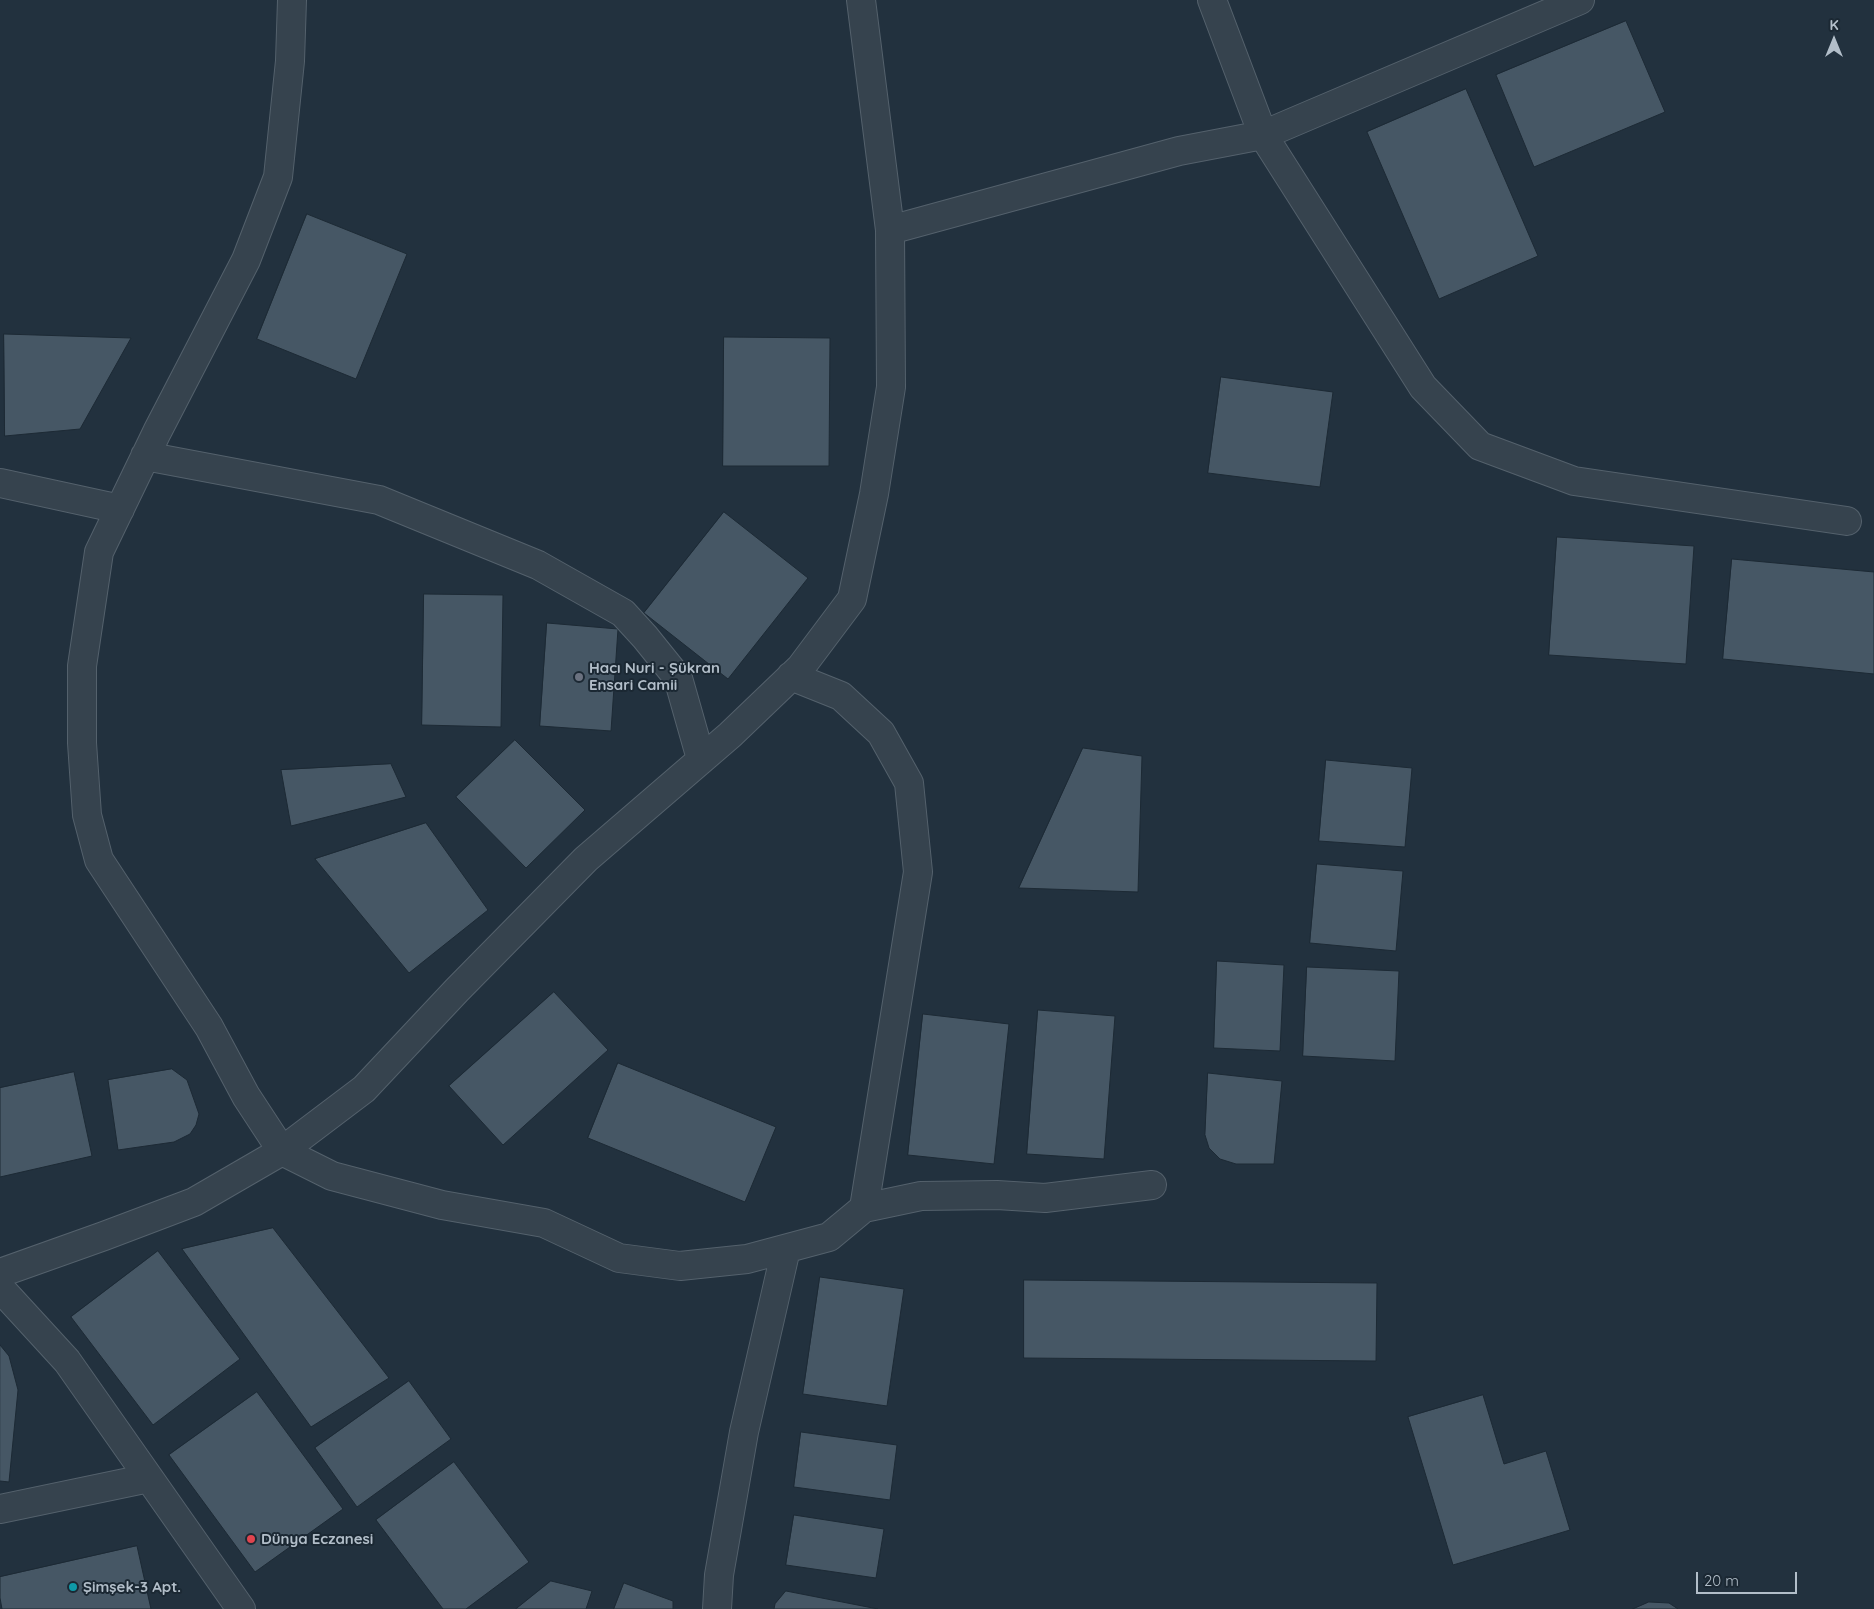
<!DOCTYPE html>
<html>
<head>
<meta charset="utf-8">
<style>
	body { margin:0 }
	#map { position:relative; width:1874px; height:1609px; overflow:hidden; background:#22313e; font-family:Quicksand,sans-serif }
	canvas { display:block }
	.north { position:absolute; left:1809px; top:15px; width:50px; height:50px; -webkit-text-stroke:4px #1b2833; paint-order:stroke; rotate:0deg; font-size:14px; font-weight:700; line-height:20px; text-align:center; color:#b2bec9 }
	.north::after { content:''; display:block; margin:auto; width:18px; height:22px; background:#b2bec9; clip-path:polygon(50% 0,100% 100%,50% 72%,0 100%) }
	.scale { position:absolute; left:1696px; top:1572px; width:101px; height:22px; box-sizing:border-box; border:2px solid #b2bec9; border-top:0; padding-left:6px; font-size:15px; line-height:18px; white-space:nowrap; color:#b2bec9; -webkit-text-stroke:4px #1b2833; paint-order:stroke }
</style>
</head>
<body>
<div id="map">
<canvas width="1874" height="1609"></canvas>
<div class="north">K</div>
<div class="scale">20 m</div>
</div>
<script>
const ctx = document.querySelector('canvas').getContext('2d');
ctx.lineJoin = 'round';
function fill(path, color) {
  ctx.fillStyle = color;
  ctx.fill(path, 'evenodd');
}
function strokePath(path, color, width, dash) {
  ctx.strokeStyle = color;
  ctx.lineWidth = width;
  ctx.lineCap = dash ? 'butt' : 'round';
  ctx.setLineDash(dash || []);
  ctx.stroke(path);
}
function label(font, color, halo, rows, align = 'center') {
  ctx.font = font + ' Quicksand,sans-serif';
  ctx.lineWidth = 4;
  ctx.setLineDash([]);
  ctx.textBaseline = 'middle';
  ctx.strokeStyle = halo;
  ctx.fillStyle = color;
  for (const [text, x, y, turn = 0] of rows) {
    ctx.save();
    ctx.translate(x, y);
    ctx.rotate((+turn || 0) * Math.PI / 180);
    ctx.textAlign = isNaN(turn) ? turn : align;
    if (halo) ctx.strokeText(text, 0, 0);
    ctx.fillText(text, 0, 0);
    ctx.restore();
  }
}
const building = new Path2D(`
	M1626,21l39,91 -131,55 -38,-92z
	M1466,89l72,167 -99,43 -72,-167z
	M307,214l100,40 -51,125 -99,-40z
	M4,334l127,4 -51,91 -75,7z
	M724,337l106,1 -1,128h-106z
	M1221,377l112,15 -13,95 -112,-14z
	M724,512l84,66 -80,101 -84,-66z
	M1557,537l137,9 -8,118 -137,-9z
	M1732,559l142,13v102l-151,-15z
	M424,594l79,1 -2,132 -79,-2z
	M547,623l71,6 -7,102 -71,-5z
	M515,740l70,70 -59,58 -70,-71z
	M1083,748l59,8 -4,136 -119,-4z
	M1326,760l86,8 -7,79 -86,-6z
	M391,764l15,33 -115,29 -10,-56z
	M426,823l62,87 -79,63 -94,-114z
	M1317,864l86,7 -7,80 -86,-8z
	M1217,961l67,4 -4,86 -66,-3z
	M1307,967l92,4 -4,90 -92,-5z
	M554,992l54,58 -105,95 -54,-59z
	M1038,1010l77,6 -11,143 -77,-5z
	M923,1014l86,10 -15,140 -86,-9z
	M618,1063l158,64 -31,75 -157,-64z
	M172,1069l15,11 12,34 -3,11 -6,9 -16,8 -56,8 -10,-70z
	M74,1072l18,84 -92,21v-89z
	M1208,1073l74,8 -8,83h-38l-16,-5 -11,-11 -4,-13z
	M273,1228l116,150 -78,49 -129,-178z
	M158,1251l82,108 -87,66 -82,-108z
	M820,1277l84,12 -17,117 -84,-12z
	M1024,1280l353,3 -1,78 -352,-3z
	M0,1345l9,11 9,34 -9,92 -9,-1z
	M409,1381l42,58 -94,68 -42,-59z
	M257,1392l86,117 -88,63 -86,-117z
	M1483,1395l21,69 42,-13 24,79 -117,35 -45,-148z
	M801,1432l96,13 -7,55 -96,-13z
	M454,1462l75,100 -63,47h-23l-67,-89z
	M794,1515l90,14 -8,49 -90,-13z
	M137,1546l14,63h-149l-2,-11v-21z
	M551,1581l41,10 -6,18h-70z
	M624,1583l49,18v8h-59z
	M786,1591l92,18h-104l1,-5z
	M1649,1602l20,1 9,6h-45z`);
const minor = new Path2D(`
	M292,0l-2,61 -12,116 -32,83 -89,172 -58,120 -17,114v77l5,72 12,45 110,167 37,69 36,55 50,25 110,29 102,18 75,35 61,8 67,-7 82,-22 35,-29 57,-12 76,-1 48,3 107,-13
	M1212,0l51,135 160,252 57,59 94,35 273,40
	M890,230l289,-79 84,-16 317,-135
	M145,456l234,44 159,65 85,48 22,24 33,41 23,81
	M0,483l120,26
	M791,676l50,20 40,37 28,50 9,89 -54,336
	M0,1273l104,-37 90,-34 88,-51 82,-62 93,-99 129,-131 144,-124 71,-68 51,-68 22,-105 17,-107 -1,-157 -29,-230
	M0,1288l67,73 174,248
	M0,1509l149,-31
	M717,1609l2,-34 25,-143 42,-183`);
const markers = [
	[579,677,5,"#6b7280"],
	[251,1539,5,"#e0444e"],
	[73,1587,5,"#0f9aa8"]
];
const poiNames = [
	["Hacı Nuri - Şükran",589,668],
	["Ensari Camii",589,685],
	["Dünya Eczanesi",261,1539],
	["Şimşek-3 Apt.",83,1587]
];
fill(building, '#465765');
strokePath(building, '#1d2a35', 1);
strokePath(minor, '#54616c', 30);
strokePath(minor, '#36434e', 28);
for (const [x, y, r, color] of markers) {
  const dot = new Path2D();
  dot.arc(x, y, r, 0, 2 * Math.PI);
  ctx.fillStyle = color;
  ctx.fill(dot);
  strokePath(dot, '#1b2833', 2);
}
label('bold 15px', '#b2bec9', '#1b2833', poiNames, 'left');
</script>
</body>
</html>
